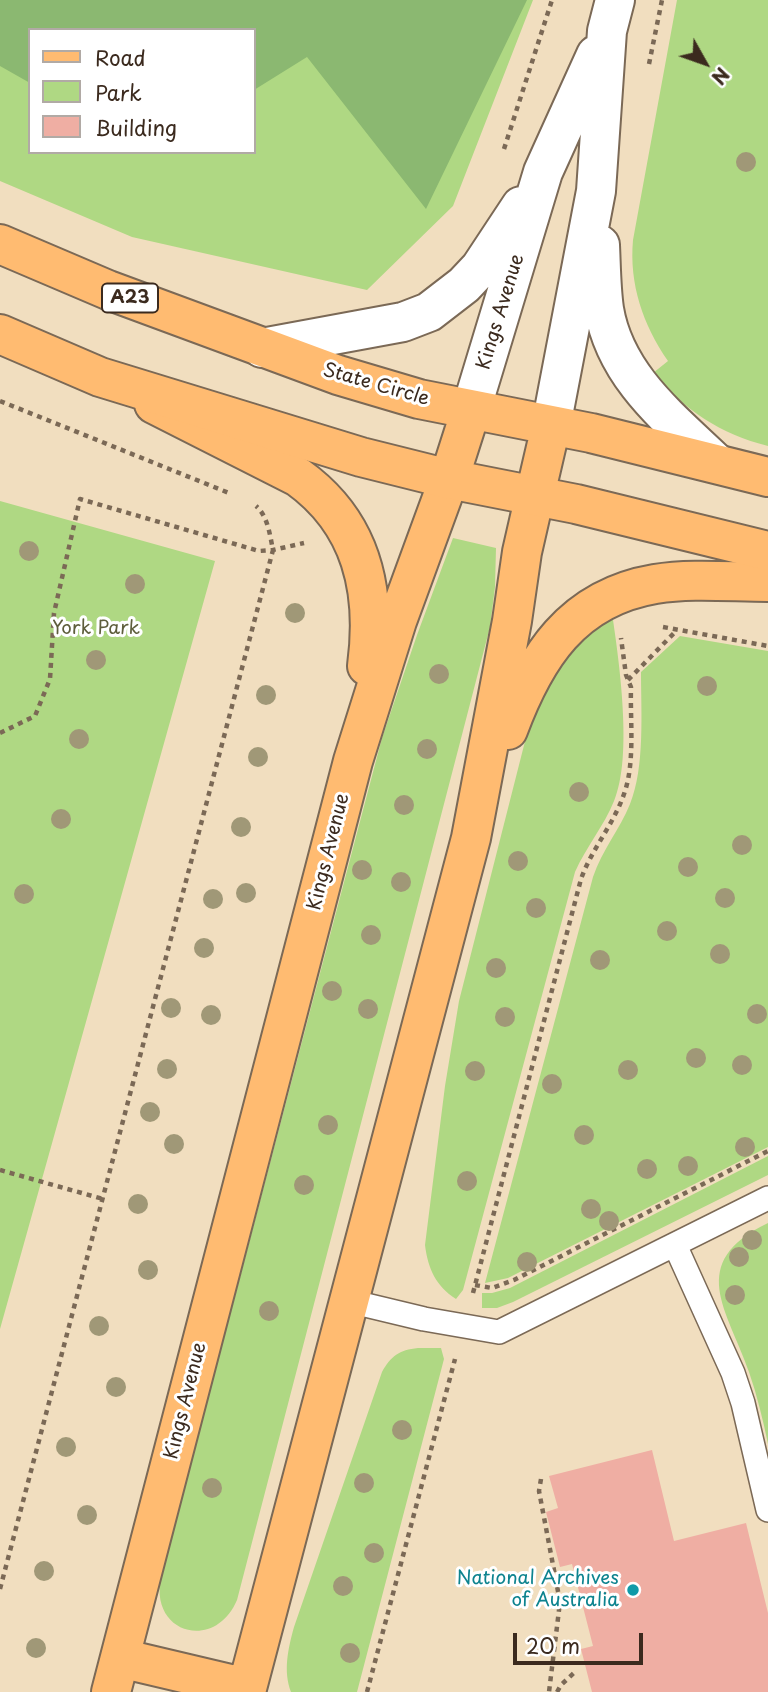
<!DOCTYPE html>
<html>
<head>
<meta charset="utf-8">
<style>
	body { margin:0 }
	#map { position:relative; width:768px; height:1692px; overflow:hidden; background:#f1debf; font-family:"Playpen Sans",sans-serif }
	canvas { display:block }
	.legend { position:absolute; left:28px; top:28px; width:228px; height:126px; box-sizing:border-box; background:#fff; border:2px solid #b1aaa5; margin:0; padding:9px 12px; list-style:none; font-size:21px; color:#3b2a1e }
	.legend li { display:flex; align-items:center; gap:14px; height:35px }
	.legend b { width:35px; border:2px solid #b1aaa5 }
	.north { position:absolute; left:670px; top:28px; width:70px; height:70px; -webkit-text-stroke:5px #fff; paint-order:stroke; rotate:130deg; font-size:19px; font-weight:700; line-height:28px; text-align:center; color:#3b2a1e }
	.north::after { content:''; display:block; margin:auto; width:24px; height:32px; background:#3b2a1e; clip-path:polygon(50% 0,100% 100%,50% 72%,0 100%) }
	.scale { position:absolute; left:513px; top:1633px; width:130px; height:32px; box-sizing:border-box; border:4px solid #3b2a1e; border-top:0; padding-left:9px; font-size:21px; line-height:24px; white-space:nowrap; color:#3b2a1e; -webkit-text-stroke:5px #fff; paint-order:stroke }
</style>
</head>
<body>
<div id="map">
<canvas width="768" height="1692"></canvas>
<ul class="legend">
<li><b style="height:9px;background:#ffbb71"></b>Road</li>
<li><b style="height:19px;background:#afd883"></b>Park</li>
<li><b style="height:19px;background:#efaea3"></b>Building</li>
</ul>
<div class="north">N</div>
<div class="scale">20 m</div>
</div>
<script>
const ctx = document.querySelector('canvas').getContext('2d');
ctx.lineJoin = 'round';
function fill(path, color) {
  ctx.fillStyle = color;
  ctx.fill(path, 'evenodd');
}
function strokePath(path, color, width, dash) {
  ctx.strokeStyle = color;
  ctx.lineWidth = width;
  ctx.lineCap = dash ? 'butt' : 'round';
  ctx.setLineDash(dash || []);
  ctx.stroke(path);
}
function label(font, color, halo, rows, align = 'center') {
  ctx.font = font + ' "Playpen Sans",sans-serif';
  ctx.lineWidth = 6;
  ctx.setLineDash([]);
  ctx.textBaseline = 'middle';
  ctx.strokeStyle = halo;
  ctx.fillStyle = color;
  for (const [text, x, y, turn = 0] of rows) {
    ctx.save();
    ctx.translate(x, y);
    ctx.rotate((+turn || 0) * Math.PI / 180);
    ctx.textAlign = isNaN(turn) ? turn : align;
    if (halo) ctx.strokeText(text, 0, 0);
    ctx.fillText(text, 0, 0);
    ctx.restore();
  }
}
const green = new Path2D(`
	M0,0h533l-80,206 -86,84 -235,-53 -132,-56zM30,30h224v122h-224z
	M677,0h91v446c-48,-12 -83,-36 -115,-73l15,-12c-25,-36 -39,-77 -35,-121z
	M0,501l215,60 -215,768z
	M453,538l43,10 -1,39 -5,40 -253,973c-22,52 -88,34 -76,-23l221,-839 35,-103z
	M612,613c7,48 21,143 2,188 -10,25 -28,46 -39,71l-112,418 -7,9c-20,-13 -28,-30 -31,-54l20,-159 14,-85 76,-299 19,-37z
	M680,636l88,15v496l-260,131 -23,5 108,-406c9,-27 27,-48 37,-73 15,-37 11,-92 11,-132z
	M768,1156v19l-255,127 -16,6h-15v-15h10l18,-5z
	M768,1223v221c-5,-24 -11,-49 -19,-72 -21,-62 -64,-109 19,-149z
	M418,1348h23l3,11 -87,333h-66c-8,-21 -3,-43 3,-65l88,-255c9,-16 17,-22 36,-24z`);
const forest = new Path2D(`
	M0,0h527l-101,209 -119,-152 -53,33v-60h-224v53l-30,-17z`);
const building = new Path2D(`
	M652,1450l22,91 72,-18 22,90v79h-176l-11,-43 12,-3 -21,-82 -12,3 -14,-55 12,-4 -9,-32z`);
const path = new Path2D(`
	M649,64l13,-64
	M504,149l48,-149
	M0,401l229,92
	M663,627l105,19
	M628,680l49,-50
	M0,733l35,-17 15,-37 4,-66 26,-114 179,52 14,-1 31,-7
	M0,1170l103,29
	M475,1285l17,3 22,-8 254,-129
	M473,1293l108,-414c11,-31 34,-56 44,-88 10,-30 5,-72 6,-104l-5,-12 -5,-37
	M541,1479l-2,12 21,111 -11,90
	M0,1589l273,-1039c-3,-14 -5,-34 -17,-44
	M367,1692l88,-333
	M557,1692l4,-7 15,-14`);
const service = new Path2D(`
	M675,1245l58,128 10,30 25,107
	M349,1301l75,18 75,13 269,-134`);
const minor = new Path2D(`
	M600,245c1,21 1,43 4,64 11,67 65,109 111,153
	M262,348l141,-26 26,-10 35,-27 16,-17 41,-62
	M471,410l72,-238 53,-117
	M551,426l45,-235 11,-160 8,-31`);
const primary = new Path2D(`
	M154,404l144,73c64,46 79,114 69,189
	M508,730c27,-73 64,-132 147,-146 37,-6 76,-2 113,-2
	M120,1658l127,30
	M111,1692l242,-931 44,-140 52,-142
	M246,1692l225,-854 41,-217 10,-69 13,-57`);
const trunk = new Path2D(`
	M0,244l108,46 230,85 81,24 172,34 177,44
	M0,334l100,43 261,80 88,22 127,25 192,47
	M449,479l22,-69
	M535,495l16,-69`);
const trees = [
	[746,162],
	[29,551],
	[135,584],
	[295,613],
	[96,660],
	[439,674],
	[707,686],
	[266,695],
	[79,739],
	[427,749],
	[258,757],
	[579,792],
	[404,805],
	[61,819],
	[241,827],
	[742,845],
	[518,861],
	[688,867],
	[362,870],
	[401,882],
	[246,893],
	[24,894],
	[725,898],
	[213,899],
	[536,908],
	[667,931],
	[371,935],
	[204,948],
	[720,954],
	[600,960],
	[496,968],
	[332,991],
	[171,1008],
	[368,1009],
	[757,1014],
	[211,1015],
	[505,1017],
	[696,1058],
	[742,1065],
	[167,1069],
	[628,1070],
	[475,1071],
	[552,1084],
	[150,1112],
	[328,1125],
	[584,1135],
	[174,1144],
	[745,1147],
	[688,1166],
	[647,1169],
	[467,1181],
	[304,1185],
	[138,1204],
	[591,1209],
	[609,1221],
	[752,1240],
	[739,1257],
	[527,1262],
	[148,1270],
	[735,1295],
	[269,1311],
	[99,1326],
	[116,1387],
	[402,1430],
	[66,1447],
	[364,1483],
	[212,1488],
	[87,1515],
	[374,1553],
	[44,1571],
	[343,1586],
	[36,1648],
	[350,1653]
];
const markers = [
	[633,1590,7,"#0f9aa8"]
];
const shields = [
	[130,298,56]
];
const shieldNames = [
	["A23",130,298]
];
const streetNames = [
	["Kings Avenue",501,312,-73],
	["State Circle",376,385,16],
	["Kings Avenue",329,852,-76],
	["Kings Avenue",186,1401,-76]
];
const parkNames = [
	["York Park",96,629]
];
const cultureNames = [
	["National Archives",619,1579],
	["of Australia",619,1601]
];
fill(green, '#afd883');
fill(forest, '#8bb871');
fill(building, '#efaea3');
strokePath(service, '#7b6956', 26);
strokePath(minor, '#7b6956', 42);
strokePath(primary, '#7b6956', 42);
strokePath(trunk, '#7b6956', 42);
strokePath(path, '#7b6956', 4.5, [5, 5]);
strokePath(service, '#fff', 23);
strokePath(minor, '#fff', 38);
strokePath(primary, '#ffbb71', 38);
strokePath(trunk, '#ffbb71', 38);
ctx.fillStyle = '#a09877';
for (const [x, y] of trees) {
  ctx.beginPath();
  ctx.arc(x, y, 10, 0, 2 * Math.PI);
  ctx.fill();
}
for (const [x, y, r, color] of markers) {
  const dot = new Path2D();
  dot.arc(x, y, r, 0, 2 * Math.PI);
  ctx.fillStyle = color;
  ctx.fill(dot);
  strokePath(dot, '#fff', 2.5);
}
for (const [x, y, w] of shields) {
  const box = new Path2D();
  box.roundRect(x - w / 2, y - 14.5, w, 29, 5);
  ctx.fillStyle = '#fff';
  ctx.fill(box);
  strokePath(box, '#3b2a1e', 2);
}
label('bold 18px', '#3b2a1e', null, shieldNames);
label('19px', '#3b2a1e', '#fff', streetNames);
label('19px', '#5e5e3c', '#fff', parkNames);
label('19px', '#0d838f', '#fff', cultureNames, 'right');
</script>
</body>
</html>
